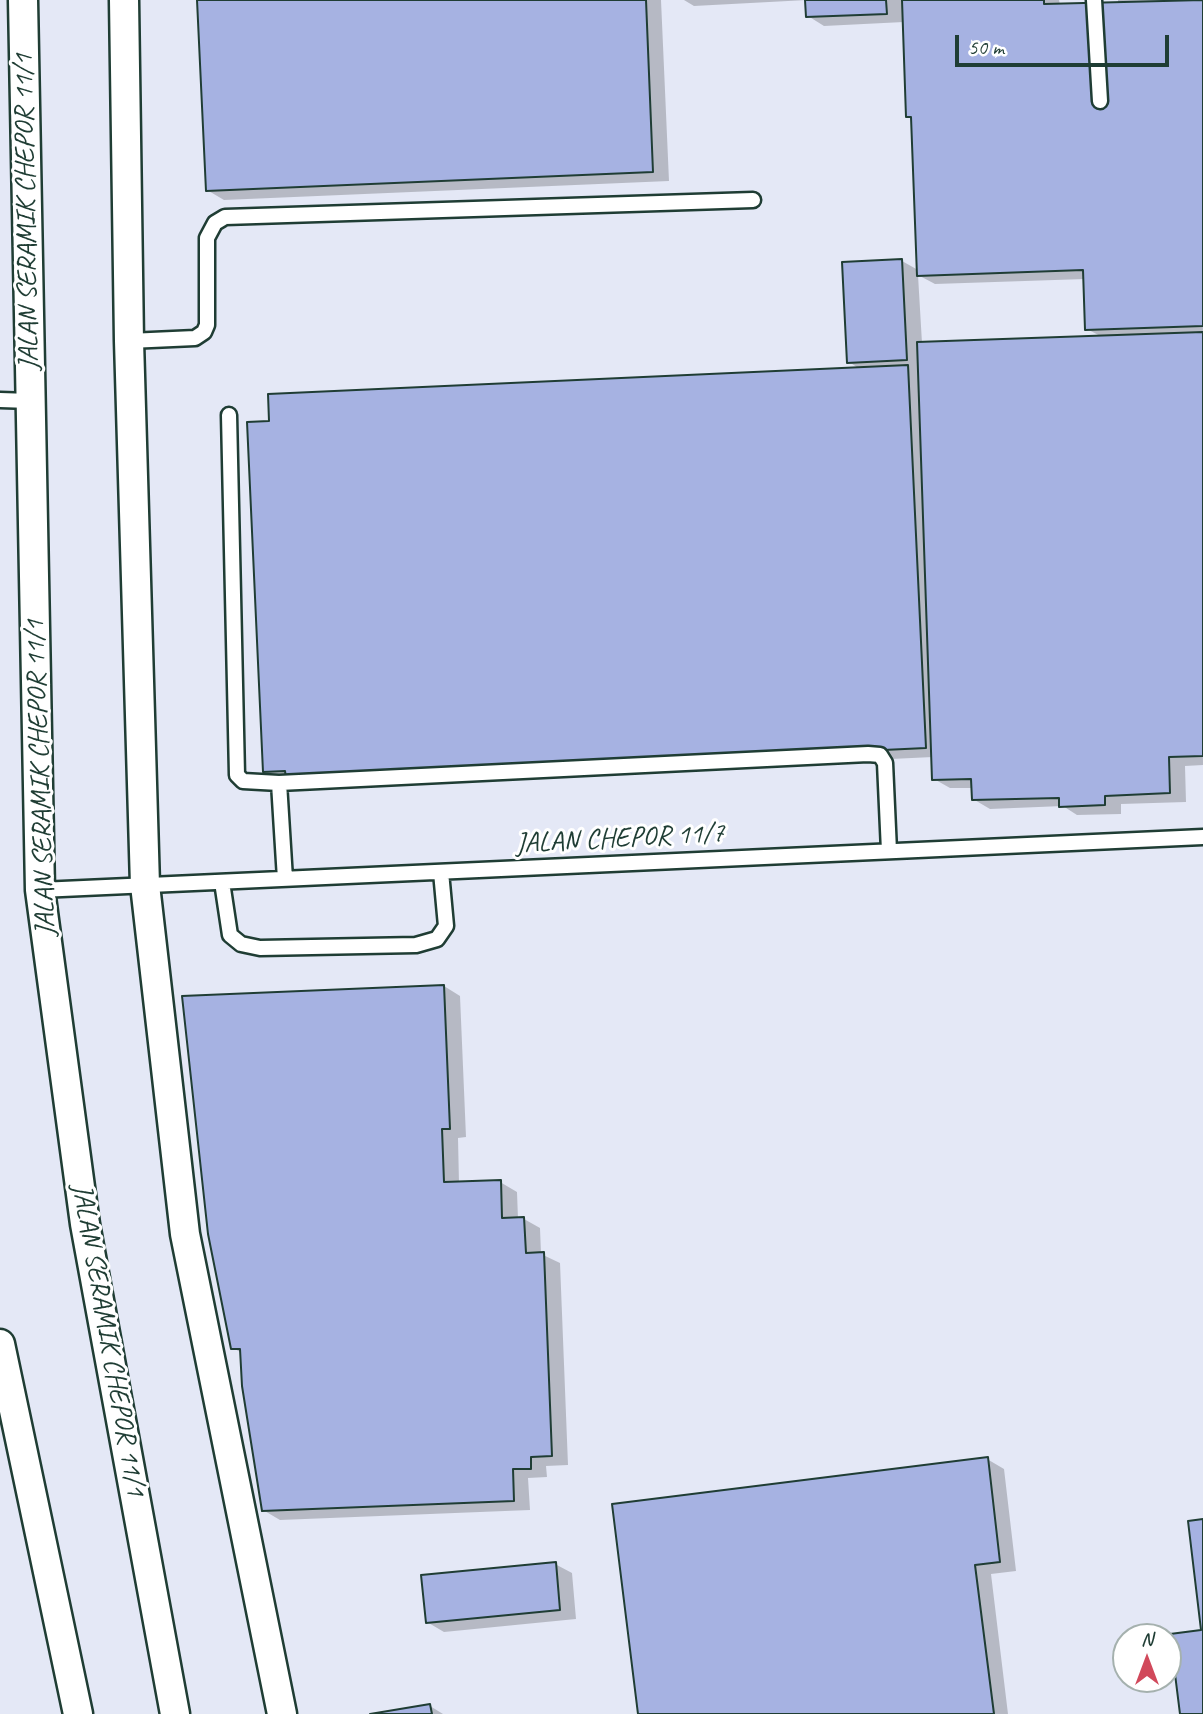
<!DOCTYPE html>
<html>
<head>
<meta charset="utf-8">
<style>
	body { margin:0 }
	#map { position:relative; width:1203px; height:1714px; overflow:hidden; background:#fff; font-family:Caveat,sans-serif }
	canvas { display:block }
	.north { position:absolute; left:1112px; top:1623px; width:70px; height:70px; box-sizing:border-box; background:#fff; border:2px solid #a5b1ae; border-radius:50%; rotate:0deg; font-size:19px; font-weight:700; line-height:28px; text-align:center; color:#1f3d34 }
	.north::after { content:''; display:block; margin:auto; width:24px; height:32px; background:#d1495b; clip-path:polygon(50% 0,100% 100%,50% 72%,0 100%) }
	.scale { position:absolute; left:955px; top:35px; width:214px; height:32px; box-sizing:border-box; border:4px solid #1f3d34; border-top:0; padding-left:9px; font-size:21px; line-height:24px; white-space:nowrap; color:#1f3d34; -webkit-text-stroke:5px #fff; paint-order:stroke }
</style>
</head>
<body>
<div id="map">
<canvas width="1203" height="1714"></canvas>
<div class="north">N</div>
<div class="scale">50 m</div>
</div>
<script>
const ctx = document.querySelector('canvas').getContext('2d');
ctx.lineJoin = 'round';
function fill(path, color) {
  ctx.fillStyle = color;
  ctx.fill(path, 'evenodd');
}
function strokePath(path, color, width, dash) {
  ctx.strokeStyle = color;
  ctx.lineWidth = width;
  ctx.lineCap = dash ? 'butt' : 'round';
  ctx.setLineDash(dash || []);
  ctx.stroke(path);
}
function label(font, color, halo, rows, align = 'center') {
  ctx.font = font + ' Caveat,sans-serif';
  ctx.lineWidth = 6;
  ctx.setLineDash([]);
  ctx.textBaseline = 'middle';
  ctx.strokeStyle = halo;
  ctx.fillStyle = color;
  for (const [text, x, y, turn = 0] of rows) {
    ctx.save();
    ctx.translate(x, y);
    ctx.rotate((+turn || 0) * Math.PI / 180);
    ctx.textAlign = isNaN(turn) ? turn : align;
    if (halo) ctx.strokeText(text, 0, 0);
    ctx.fillText(text, 0, 0);
    ctx.restore();
  }
}
const built = new Path2D(`
	M0,0h1203v1714h-1203zM1126,1637h42v42h-42z`);
const shadow = new Path2D(`
	M199,0h462l8,181 -445,19 -17,-10z
	M684,0h375l1,5 58,-2v-3h85v765l-18,1 1,36 -65,2v10l-44,1 -14,-9 -73,3 -17,-10v-11h-23l-16,-9 -1,-22 -629,30 -23,-7 -17,-9 596,-402 -11,-7 53,-101 16,9 -5,-151 -6,-3 -3,-94 -80,4 -16,-10 -1,-16 -113,6zM918,275l17,9 150,-5 2,50 15,8 -180,6z
	M444,986l16,10 6,141 -8,1 1,45 41,-1 17,10 1,27h6l16,9 1,26 19,9 8,202 -22,1 1,11 -19,1 2,32 -250,10 -17,-10 -21,-157 -9,-5z
	M987,1459l17,10 12,102 -25,3 17,140h-368z
	M555,1564l17,9 4,46 -132,13 -17,-10z
	M430,1706l13,8h-62z`);
const building = new Path2D(`
	M197,0h449l7,172 -447,19z
	M805,0h81l1,14 -81,3z
	M902,0h142v4l159,-4v326l-118,4 -2,-60 -166,6 -6,-159h-5z
	M902,259l5,101 -60,3 -5,-101z
	M1203,332v424l-34,1 1,36 -65,3v9l-46,2v-9l-87,2 -1,-21 -39,1 -15,-438z
	M908,365l18,383 -640,30 -1,-7 -22,1 -16,-350 22,-1 -1,-27z
	M444,985l6,144h-8l2,53 57,-2 1,38 22,-1 2,36 18,-1 8,204 -21,1v12h-18l1,32 -252,10 -20,-125 -2,-37h-9l-23,-115 -26,-238z
	M988,1457l12,105 -25,3 19,149h-356l-26,-210z
	M1203,1519v195h-23l-10,-80 31,-4 -13,-109z
	M556,1562l4,48 -134,13 -5,-48z
	M430,1704l2,10h-62z`);
const lane = new Path2D(`
	M1094,0l6,101
	M129,341l66,-3 9,-6 3,-7v-87l8,-15 10,-6 528,-17
	M0,400l30,1
	M229,415l8,360 6,6 36,2
	M285,879l-6,-96 589,-29 12,1 5,8 4,88
	M222,882l8,53 11,9 19,4 156,-3 21,-6 9,-13 -5,-54
	M40,890l1163,-53`);
const street = new Path2D(`
	M23,0l17,890 45,334 90,490
	M124,0l5,341 16,544 40,349 97,480
	M0,1344l78,370`);
const streetNames = [
	["JALAN SERAMIK CHEPOR 11/1",27,212,-91],
	["JALAN SERAMIK CHEPOR 11/1",41,778,-92],
	["JALAN CHEPOR 11/7",620,839,-3],
	["JALAN SERAMIK CHEPOR 11/1",108,1340,80]
];
fill(built, '#e4e8f6');
fill(shadow, '#0003');
fill(building, '#a6b2e2');
strokePath(building, '#1f3d34', 2);
strokePath(lane, '#1f3d34', 19);
strokePath(street, '#1f3d34', 33);
strokePath(lane, '#fff', 14);
strokePath(street, '#fff', 28);
label('28px', '#1f3d34', '#fff', streetNames);
</script>
</body>
</html>
